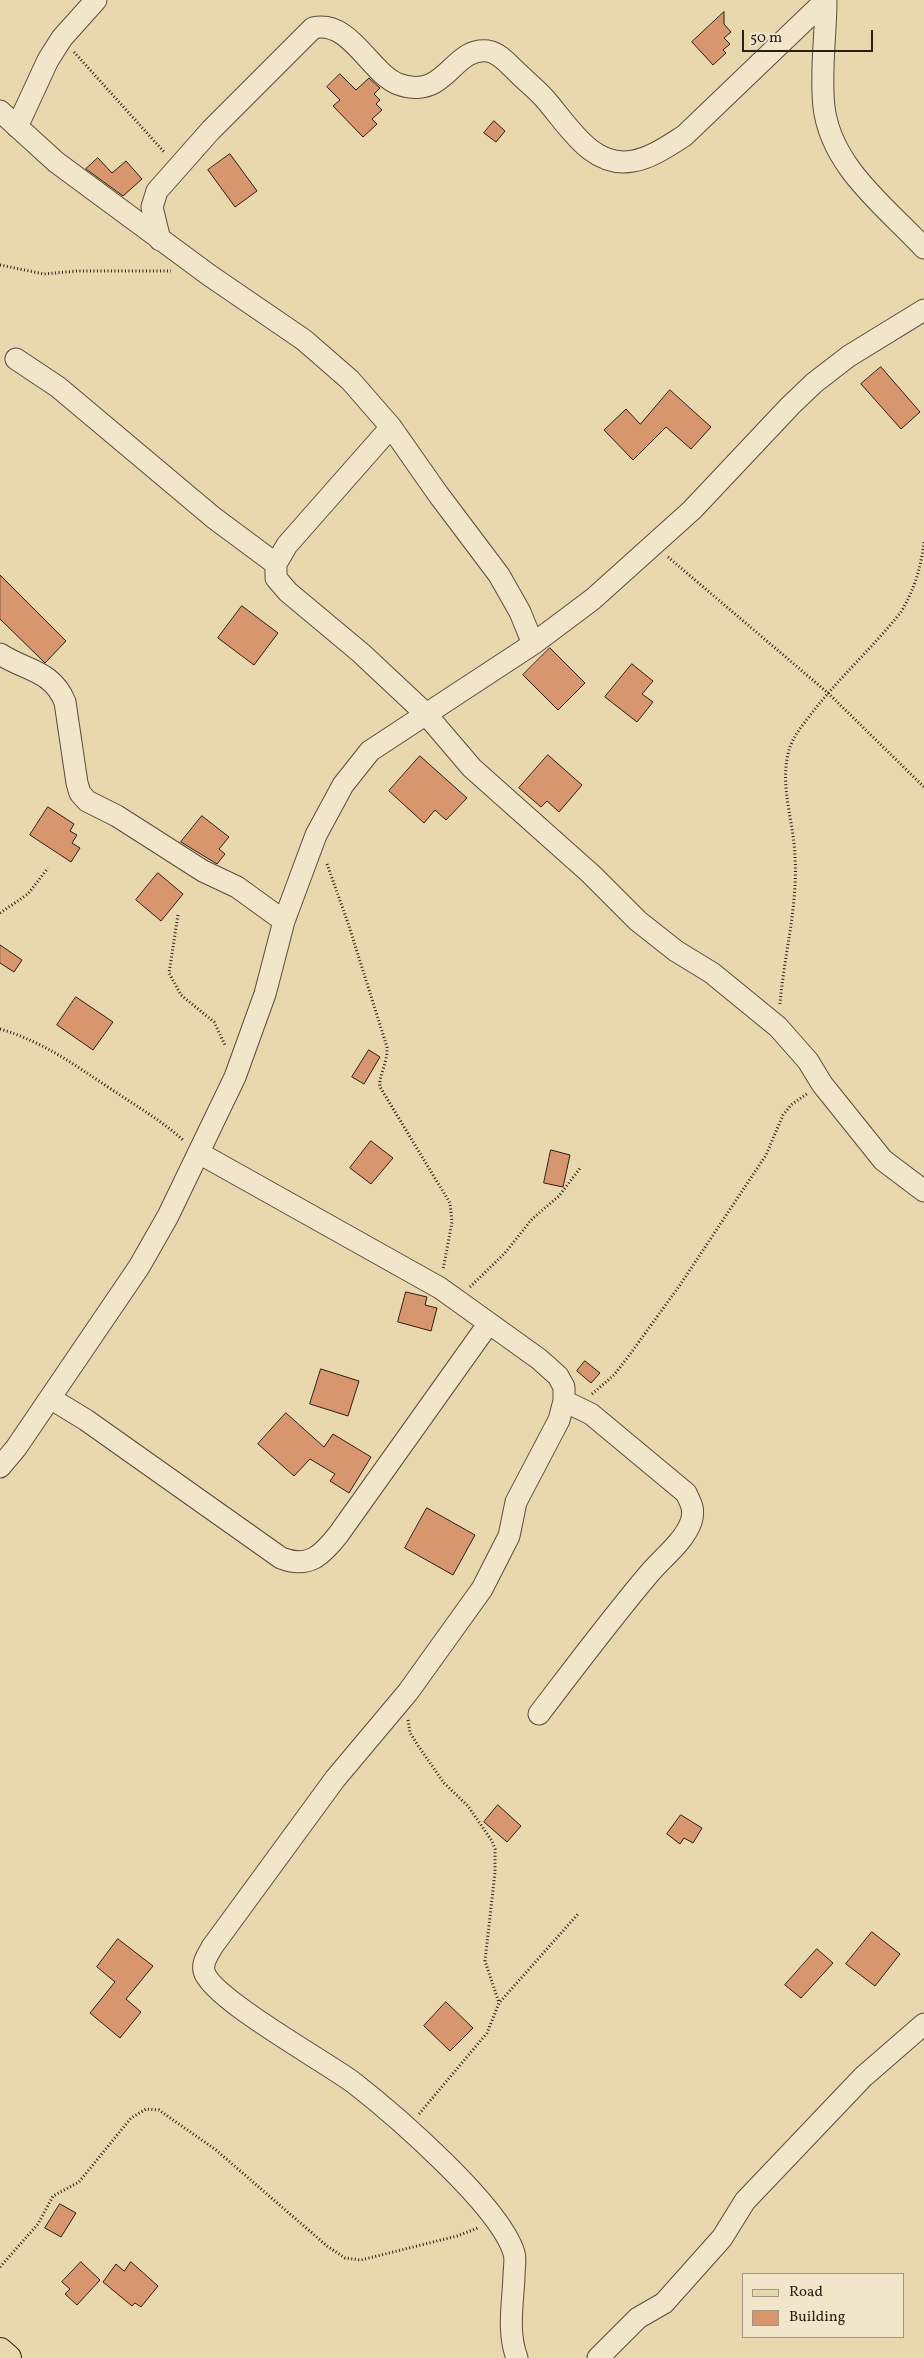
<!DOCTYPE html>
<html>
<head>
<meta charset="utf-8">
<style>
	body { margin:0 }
	#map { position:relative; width:924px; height:2358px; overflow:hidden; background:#e9d7ae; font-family:Vollkorn,serif }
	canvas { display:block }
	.legend { position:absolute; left:742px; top:2273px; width:162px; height:65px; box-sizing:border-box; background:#f1e5ca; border:1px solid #a39582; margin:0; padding:6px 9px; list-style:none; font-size:15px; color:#2d1e15 }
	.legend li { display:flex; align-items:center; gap:10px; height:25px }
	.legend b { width:25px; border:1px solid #a39582 }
	.scale { position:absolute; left:742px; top:30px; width:131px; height:22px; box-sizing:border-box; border:2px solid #2d1e15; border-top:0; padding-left:6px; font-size:15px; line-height:18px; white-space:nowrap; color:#2d1e15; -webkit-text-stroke:4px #f1e5ca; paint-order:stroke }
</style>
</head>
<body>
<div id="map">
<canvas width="924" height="2358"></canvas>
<ul class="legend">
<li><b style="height:6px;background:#e9d7ae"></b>Road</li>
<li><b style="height:14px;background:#d8966e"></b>Building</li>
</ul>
<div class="scale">50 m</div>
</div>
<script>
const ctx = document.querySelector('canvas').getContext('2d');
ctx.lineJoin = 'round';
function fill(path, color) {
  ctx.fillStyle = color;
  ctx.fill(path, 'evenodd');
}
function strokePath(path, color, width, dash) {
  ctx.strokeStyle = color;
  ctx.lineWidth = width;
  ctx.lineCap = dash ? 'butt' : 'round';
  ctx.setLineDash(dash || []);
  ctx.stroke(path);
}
const building = new Path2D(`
	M724,12v12l7,8 -7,6 6,6 -7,6 3,3 -13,12 -21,-23z
	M340,74l16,16 13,-12 11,10 -6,6 6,6 -4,4 6,6 -10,9 5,5 -14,13 -30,-31 7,-6 -13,-13z
	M494,121l11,10 -9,11 -12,-9z
	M230,154l27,37 -22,16 -27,-37z
	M98,158l14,15 14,-12 16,18 -19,17 -37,-27z
	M881,367l39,45 -19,17 -40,-45z
	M670,390l41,37 -20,22 -25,-22 -33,33 -29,-30 22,-21 14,15z
	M0,575l66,66 -21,22 -45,-44z
	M242,606l36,27 -24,32 -36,-27z
	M550,648l35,35 -27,27 -35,-35z
	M632,664l21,17 -11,13 11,8 -16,20 -32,-25z
	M548,755l34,30 -23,27 -12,-11 -6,6 -22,-19z
	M420,756l47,42 -21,22 -11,-10 -11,13 -35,-32z
	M48,807l26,17 -4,7 7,4 -5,8 8,5 -9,14 -41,-27z
	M202,816l27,21 -10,12 6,5 -8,10 -36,-22z
	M158,873l25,21 -22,27 -25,-21z
	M0,945l22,15 -8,12 -14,-9z
	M76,997l37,25 -20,28 -36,-25z
	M369,1050l11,7 -16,27 -12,-7z
	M371,1141l22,17 -22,26 -21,-16z
	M551,1150l19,5 -7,32 -19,-4z
	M406,1292l21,5 -2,8 12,3 -6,23 -33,-9z
	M585,1361l15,12 -9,10 -14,-12z
	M321,1369l38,12 -11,35 -38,-12z
	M286,1413l38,34 9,-13 38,23 -22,36 -19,-12 5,-7 -25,-15 -16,17 -36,-32z
	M427,1508l48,27 -22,40 -48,-27z
	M498,1805l23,21 -14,16 -23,-20z
	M681,1815l21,13 -9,15 -9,-5 -4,6 -13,-10z
	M872,1932l28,22 -25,32 -29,-22z
	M118,1939l35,27 -27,33 15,13 -21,26 -30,-25 25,-31 -18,-15z
	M817,1949l16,14 -32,35 -16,-13z
	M446,2002l27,26 -23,23 -26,-25z
	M60,2204l16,9 -15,24 -16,-9z
	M81,2262l19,18 -23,25 -12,-11 5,-5 -8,-7z
	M131,2262l27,24 -17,21 -6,-4 -3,3 -29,-24 13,-18 8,7z`);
const path = new Path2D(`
	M74,52l91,101
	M0,265l44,9 33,-3h94
	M668,557l160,136 96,94
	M327,864l21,59 39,124c1,16 -9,30 -7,40l70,116 2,19 -9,48
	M0,913l28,-19 20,-26
	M178,915l-9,58 12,22 33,27 11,23
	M780,1004c4,-49 18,-98 15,-147 -1,-36 -17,-74 -5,-110 5,-14 16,-26 25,-38 27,-34 59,-63 86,-97 13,-22 20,-44 23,-70
	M0,1029c44,13 73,35 111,60 25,17 50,31 72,51
	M470,1287l35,-34 27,-34 27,-23 22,-29
	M592,1394l22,-19 14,-18 52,-72 86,-130 17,-40 8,-10 17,-12
	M408,1720l2,13 9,14 25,36 24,23 24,35 3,8v23l-10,89 14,42
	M419,2114l68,-81 12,-30 79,-89
	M0,2267l38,-43 15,-28 26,-14 52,-64 15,-9 13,1 57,40 111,96 18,12 16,2 96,-24 21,-8`);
const minor = new Path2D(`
	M826,0c0,35 -6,72 -2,107 7,60 62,100 100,141
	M0,111l56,51 153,113 95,65 46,40 41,47 47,67 61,81 21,37 13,32
	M17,127l31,-67 14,-22 34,-38
	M160,240l-8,-33 5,-16 54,-61 102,-102c37,-9 57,45 85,56 48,18 54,-38 90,-33 12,2 21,14 30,22 9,9 19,17 27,26 23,26 47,70 88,62 18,-3 35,-15 51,-25l142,-136
	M16,359l42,28 156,131 62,46
	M391,427l-104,118 -11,19v14l12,14 73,61 64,60 47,55 119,106 47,47 38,30 36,22 66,54 30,34 14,23 61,76 41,31
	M0,654c26,17 52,16 65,48l12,81 3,10 7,8 30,15 86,55 34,16 47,34
	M199,1153l241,135 99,71 19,17 6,11v14l-5,19 -43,82 -7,34 -27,53 -74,103 -73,87 -123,168c-4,8 -10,15 -8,24 6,27 124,92 150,112 41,32 146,123 160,170 2,6 0,16 0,23 -1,27 -7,56 3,82
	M50,1398l36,22 195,138c28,11 41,-3 57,-23l151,-212
	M0,1467l16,-19 123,-181 29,-51 67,-139 30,-83 19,-73 32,-86 27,-50 27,-34 163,-107 60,-45 99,-89 98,-104 24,-23 35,-27 75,-46
	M539,1714c36,-47 71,-94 109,-139 13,-16 36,-33 43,-53 4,-12 0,-19 -5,-29l-95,-79 -27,-13
	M598,2358l40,-40 26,-15 58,-65 23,-37 118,-124 61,-53`);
const major = new Path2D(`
	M0,2351l8,7`);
fill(building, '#d8966e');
strokePath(building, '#2d1e15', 1);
strokePath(minor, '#5c4c3b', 23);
strokePath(major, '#2d1e15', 28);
strokePath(path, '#2d1e15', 3, [1, 2.5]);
strokePath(minor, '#f1e5ca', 21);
strokePath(major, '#e9d7ae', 26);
</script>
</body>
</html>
